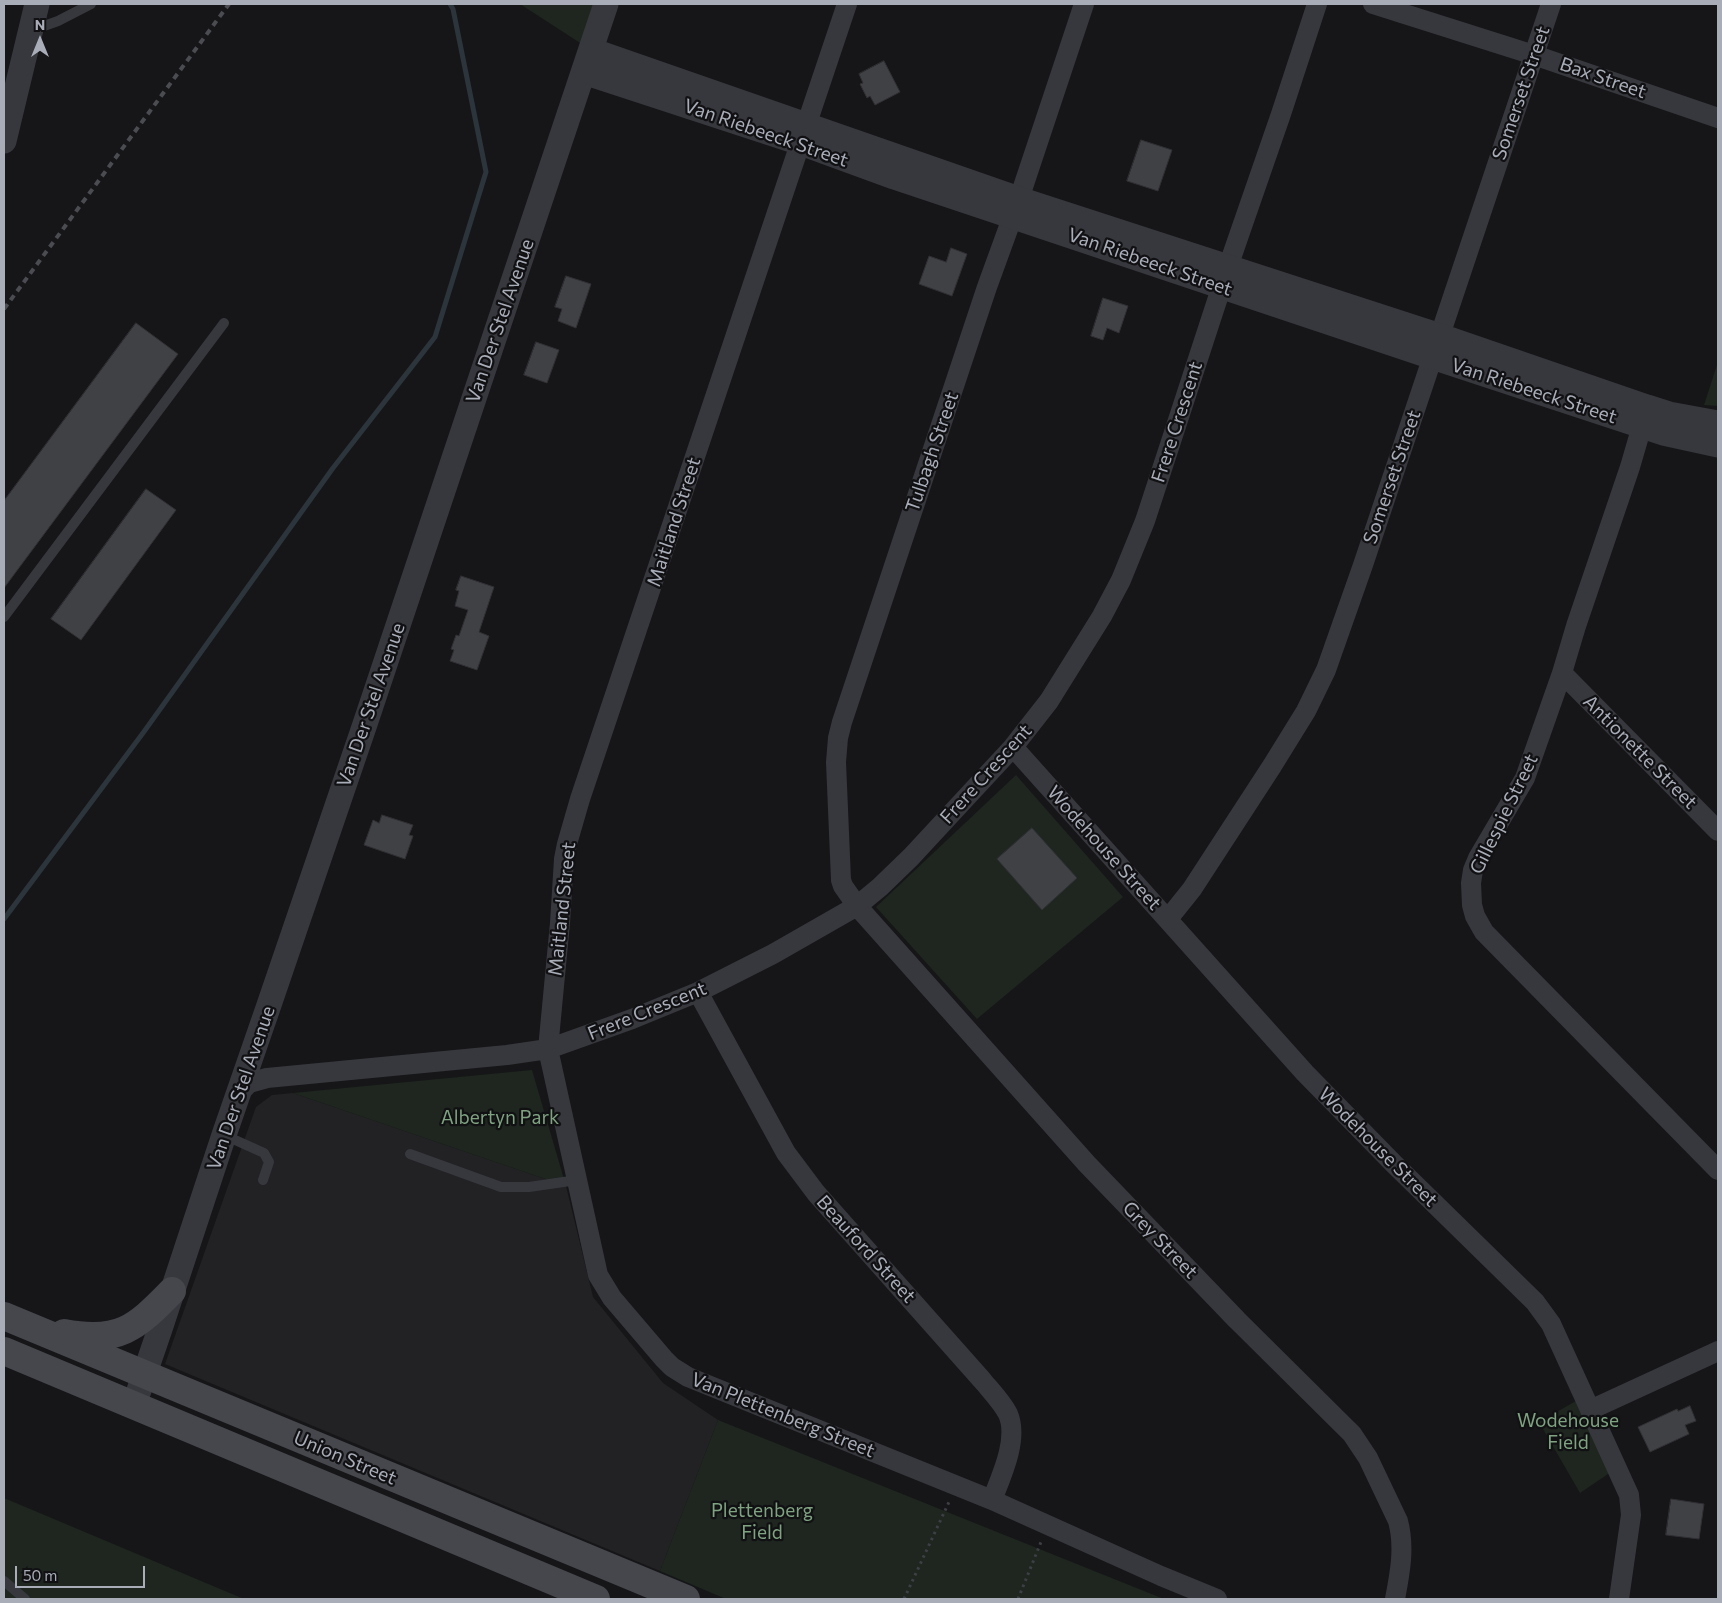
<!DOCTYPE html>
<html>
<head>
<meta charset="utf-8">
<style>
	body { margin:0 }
	#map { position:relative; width:1722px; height:1603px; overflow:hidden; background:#161618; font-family:Commissioner,sans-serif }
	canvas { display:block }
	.frame { position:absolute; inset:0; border:5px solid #a8adb8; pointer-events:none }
	.north { position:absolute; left:15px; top:15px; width:50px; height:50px; -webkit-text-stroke:4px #111113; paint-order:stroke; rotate:0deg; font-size:14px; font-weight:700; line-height:20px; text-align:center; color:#a8adb8 }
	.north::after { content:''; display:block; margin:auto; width:18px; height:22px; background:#a8adb8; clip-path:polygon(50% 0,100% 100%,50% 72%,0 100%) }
	.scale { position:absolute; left:15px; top:1566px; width:130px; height:22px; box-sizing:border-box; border:2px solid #a8adb8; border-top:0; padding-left:6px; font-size:15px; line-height:18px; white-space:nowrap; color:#a8adb8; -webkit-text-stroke:4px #111113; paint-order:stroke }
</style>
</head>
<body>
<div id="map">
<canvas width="1722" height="1603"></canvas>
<div class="frame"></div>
<div class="north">N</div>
<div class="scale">50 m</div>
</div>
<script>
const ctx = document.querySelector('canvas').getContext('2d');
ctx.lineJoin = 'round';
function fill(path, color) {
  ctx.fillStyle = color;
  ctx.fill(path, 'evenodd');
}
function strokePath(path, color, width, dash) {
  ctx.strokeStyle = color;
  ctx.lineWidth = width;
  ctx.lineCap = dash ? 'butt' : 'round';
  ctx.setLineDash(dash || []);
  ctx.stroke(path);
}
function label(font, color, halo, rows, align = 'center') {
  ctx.font = font + ' Commissioner,sans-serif';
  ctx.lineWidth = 4.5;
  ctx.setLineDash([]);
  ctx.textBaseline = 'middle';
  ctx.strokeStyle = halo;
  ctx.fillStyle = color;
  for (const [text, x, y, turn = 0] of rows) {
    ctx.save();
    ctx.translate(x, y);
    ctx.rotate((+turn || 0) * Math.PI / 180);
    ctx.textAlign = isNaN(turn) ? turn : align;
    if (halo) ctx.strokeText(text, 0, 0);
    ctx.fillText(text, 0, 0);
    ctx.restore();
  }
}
const built = new Path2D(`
	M293,1093l273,93 27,111 70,86 55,37 -58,151 -495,-207 91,-257 16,-12z`);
const green = new Path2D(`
	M520,4h86l-15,46z
	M1718,362v44l-14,-1z
	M1016,775l107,122 -146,122 -101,-112z
	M532,1070l34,116 -273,-93z
	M1576,1401l35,71 -31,21 -41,-71z
	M718,1420l446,179h-438l-66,-28z
	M4,1498l240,101h-240z`);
const stream = new Path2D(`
	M4,919l139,-186 190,-265 102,-131 51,-165 -33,-163 -3,-5`);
const building = new Path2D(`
	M884,61l16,31 -25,13 -5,-9 -3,2 -7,-14 3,-1 -4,-9z
	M1141,140l31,10 -14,41 -31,-10z
	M951,248l16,6 -15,42 -33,-12 10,-28 17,6z
	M566,276l25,8 -15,44 -18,-7 4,-12 -7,-2z
	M1103,298l25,8 -9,27 -12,-5 -4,12 -12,-4z
	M136,323l42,31 -174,234v-87z
	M536,342l23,8 -12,33 -23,-8z
	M146,489l30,21 -95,130 -30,-21z
	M461,576l33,11 -15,45 10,4 -12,34 -27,-9 4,-11 -3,-1 5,-14 3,1 9,-26 -13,-4 4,-15 -3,-1z
	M382,815l31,10 -4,10 4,1 -8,23 -41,-14 9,-25 6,3z
	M1032,828l45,50 -35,32 -45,-51z
	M1690,1406l6,15 -11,4 4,9 -39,18 -12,-25 39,-18 1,2z
	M1671,1499l33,5 -5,35 -33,-4z`);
const path = new Path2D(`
	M904,1599l45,-97
	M1018,1599l23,-57`);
const service = new Path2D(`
	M33,30l25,-9 33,-17
	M4,617l220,-294
	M224,1135l40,18 5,9 -6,18
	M410,1154l91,33h28l48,-7
	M4,1581l21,18`);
const minor = new Path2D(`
	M847,4l-267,795 -13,45 -3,15 -4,64 -12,126 50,226 14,23 52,61 8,8 16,10 304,123 169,76 56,23
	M1084,4l-65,195 -32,88 -145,435 -4,16 -2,24 5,118 2,6 14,20 230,258 150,156 115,114 16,24 30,63c7,26 2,52 -3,78
	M1373,4l161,51 184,63
	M1646,412l-16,55 -54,159 -14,47 -37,105 -47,80 -5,12 -2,13 1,22 3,11 9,16 234,238
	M1562,673l156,158
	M1013,747l292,326 89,91 141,138 16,22 78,171 2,20 -12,84
	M1168,919l24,-30 80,-123 34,-55 20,-41 37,-105 188,-561
	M698,992l88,161 30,40 166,187c9,11 20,22 26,34 11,25 -7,63 -16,86
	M236,1097l13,-14 18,-5 240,-23 41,-6 84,-30 66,-27 75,-38 84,-48 23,-19 31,-30 102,-110 36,-46 53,-85 19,-36 24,-59 83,-254 53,-153 36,-110
	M1590,1410l128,-59`);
const tertiary = new Path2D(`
	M591,50l428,149 421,137 207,71 22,7 49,9
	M584,72l217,71 93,34 538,180 231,76 55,12
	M4,141l33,-137
	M134,1405l26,-76 64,-194 45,-130 96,-281 241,-720`);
const secondary = new Path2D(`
	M4,1316l682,283
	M64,1333c55,10 71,-4 108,-42
	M4,1351l592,248`);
const rail = new Path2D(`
	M4,309l225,-305`);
const streetNames = [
	["Bax Street",1603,78,19],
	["Somerset Street",1521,93,-71],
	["Van Riebeeck Street",766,133,19],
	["Van Riebeeck Street",1150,262,19],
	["Van Der Stel Avenue",500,321,-71],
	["Van Riebeeck Street",1534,391,18],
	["Frere Crescent",1177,422,-72],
	["Tulbagh Street",932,452,-71],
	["Somerset Street",1392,477,-71],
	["Maitland Street",674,522,-72],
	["Van Der Stel Avenue",371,705,-71],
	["Antionette Street",1640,752,45],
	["Frere Crescent",986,774,-48],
	["Gillespie Street",1504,814,-64],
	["Wodehouse Street",1104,848,48],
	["Maitland Street",562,909,-84],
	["Frere Crescent",647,1011,-22],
	["Van Der Stel Avenue",241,1088,-71],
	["Wodehouse Street",1378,1147,45],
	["Grey Street",1160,1240,46],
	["Beauford Street",866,1249,48],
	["Van Plettenberg Street",783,1415,22],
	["Union Street",345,1458,23]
];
const parkNames = [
	["Albertyn Park",500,1118],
	["Wodehouse",1568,1421],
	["Field",1568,1443],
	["Plettenberg",762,1511],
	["Field",762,1533]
];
fill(built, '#222225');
fill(green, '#1e261f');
strokePath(stream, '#2c353c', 5);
fill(building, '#404145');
strokePath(building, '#303034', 1);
strokePath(path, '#3d3f44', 3, [2.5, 4]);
strokePath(service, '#37383d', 10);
strokePath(minor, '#37383d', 20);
strokePath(tertiary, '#37383d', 25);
strokePath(secondary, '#45474d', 28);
strokePath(rail, '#4a4c52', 4, [6, 5]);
label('19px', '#a8adb8', '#111113', streetNames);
label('19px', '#7fa381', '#111113', parkNames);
</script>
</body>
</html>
